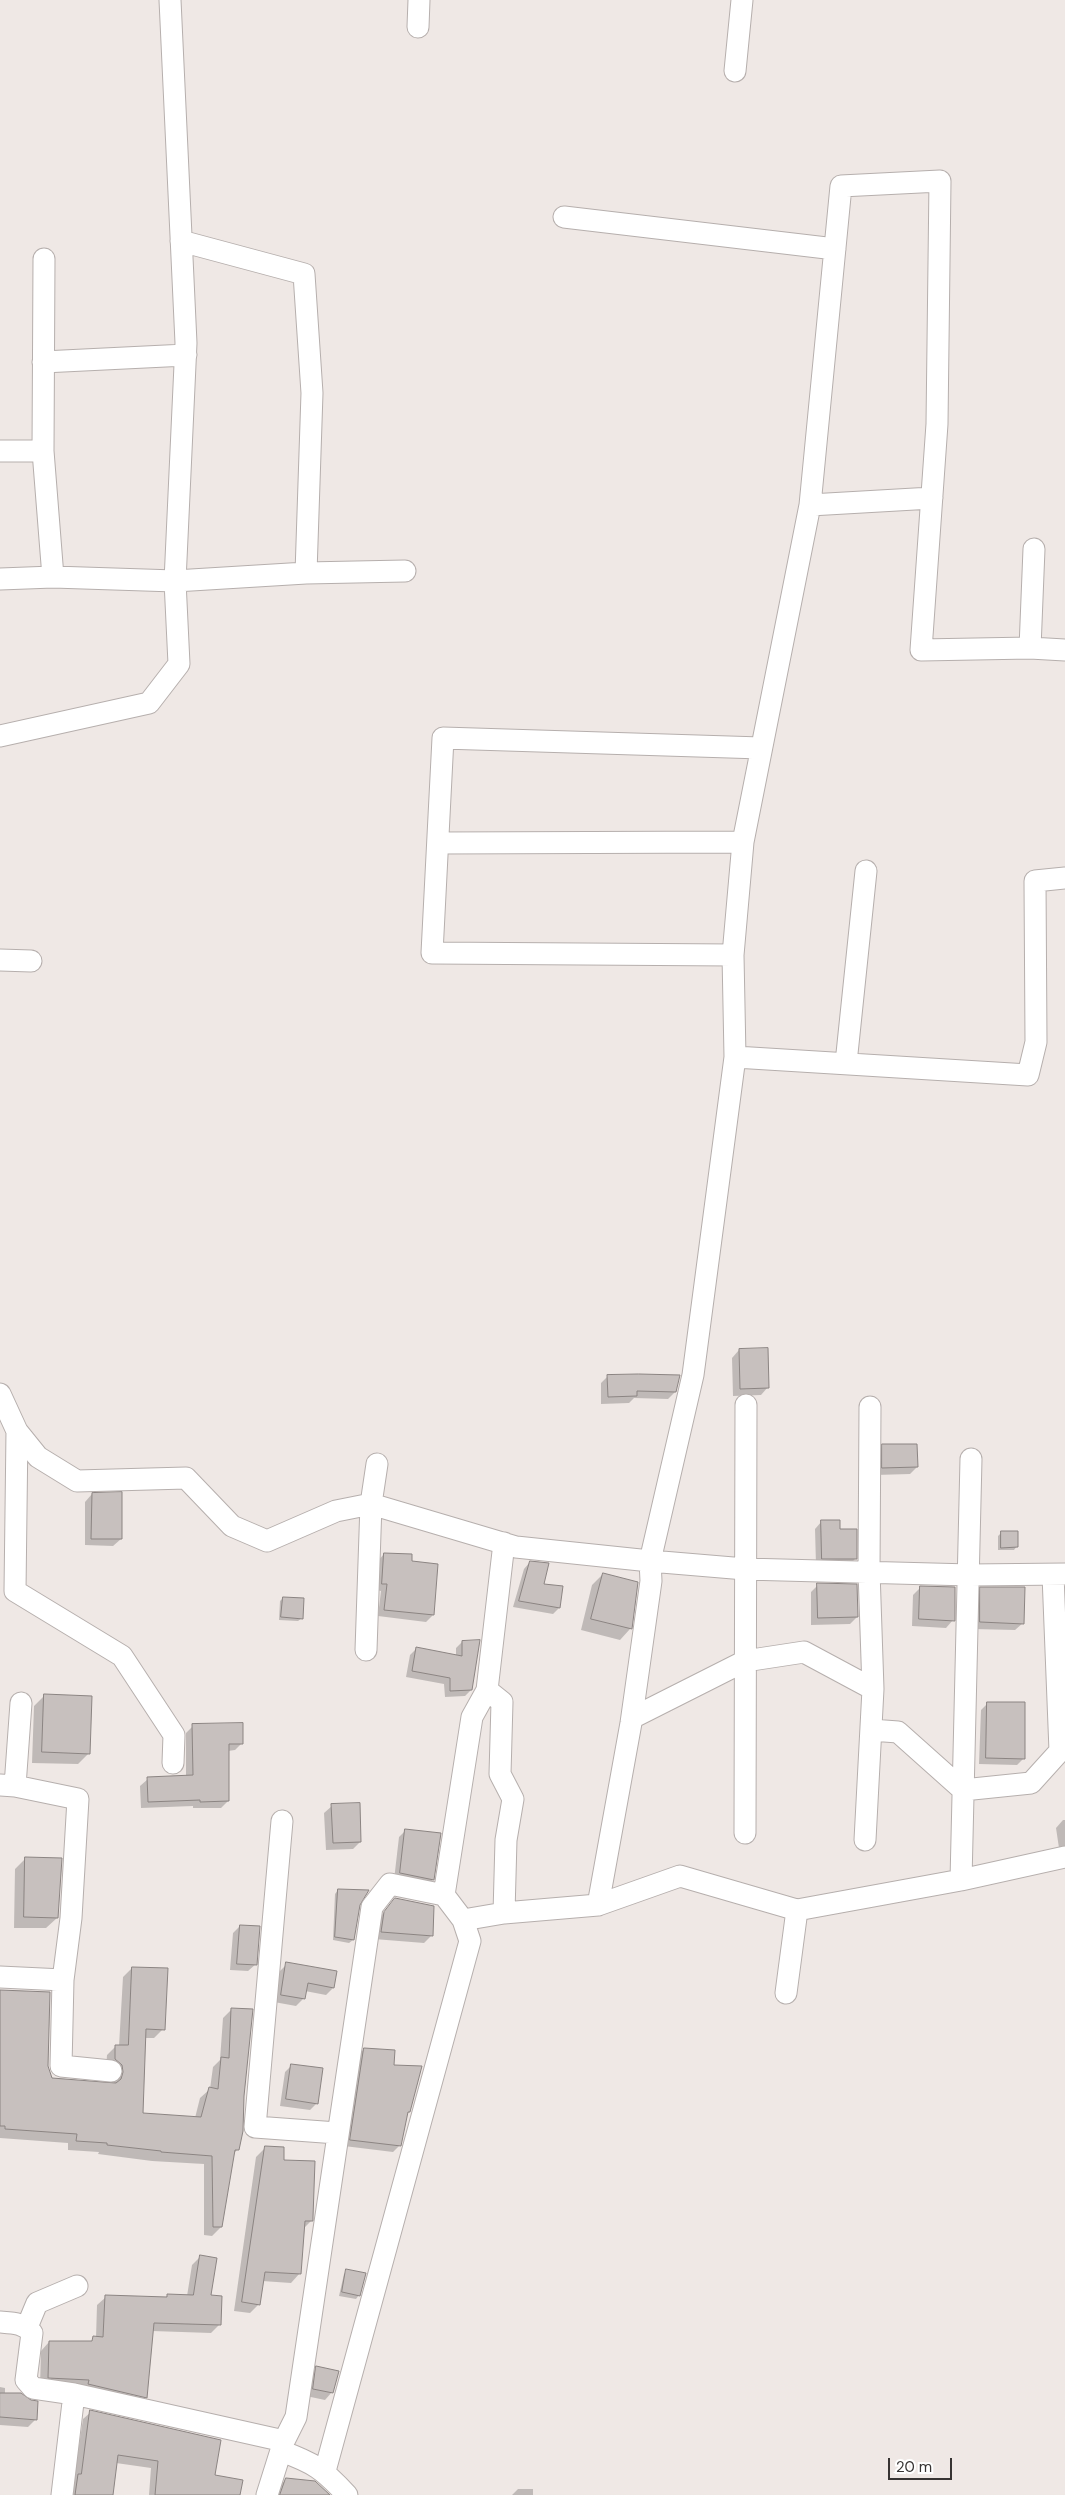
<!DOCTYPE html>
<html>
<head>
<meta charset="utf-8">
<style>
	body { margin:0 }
	#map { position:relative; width:1065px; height:2495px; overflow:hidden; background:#efe8e5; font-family:"DM Sans",sans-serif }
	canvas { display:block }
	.scale { position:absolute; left:888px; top:2458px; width:64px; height:22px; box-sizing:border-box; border:2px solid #373433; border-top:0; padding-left:6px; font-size:15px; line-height:18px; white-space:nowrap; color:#373433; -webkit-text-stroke:4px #fff; paint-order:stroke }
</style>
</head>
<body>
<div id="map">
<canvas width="1065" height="2495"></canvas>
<div class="scale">20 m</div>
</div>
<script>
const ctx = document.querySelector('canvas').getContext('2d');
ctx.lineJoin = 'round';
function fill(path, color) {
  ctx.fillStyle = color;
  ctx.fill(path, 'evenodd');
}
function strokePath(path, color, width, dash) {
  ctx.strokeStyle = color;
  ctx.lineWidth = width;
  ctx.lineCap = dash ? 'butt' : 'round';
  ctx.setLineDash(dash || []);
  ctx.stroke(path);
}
const shadow = new Path2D(`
	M739,1350l29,37 -7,8 -28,1 -1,-38z
	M608,1376l67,16 -7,7 -34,-1 -5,5 -28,1v-21z
	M883,1446l34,21 -7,7 -35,1 1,-22z
	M92,1494l29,45 -8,7 -28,-1v-43z
	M822,1521l17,9 16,29 -7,7 -32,-1 -1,-36z
	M1001,1533l16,13 -3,4h-16v-14z
	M384,1554l49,61 -7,7 -48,-6 3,-25 -5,-1 1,-28z
	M530,1562l12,23 20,2 -3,21 -6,6 -40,-7 11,-38z
	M603,1574l34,9 -7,46 -10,11 -39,-10 11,-45z
	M818,1585l39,32 -7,7 -39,1v-33z
	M921,1587l32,33 -7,8 -34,-2 1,-31z
	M981,1589l42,34 -8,7 -42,-1 1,-33z
	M283,1598l19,20 -4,3 -19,-1 1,-19z
	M462,1642l9,48 -6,6 -20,1 -1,-13 -38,-7 4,-22 7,-7 39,8v-8z
	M45,1695l44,58 -11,11 -46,-1 2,-57z
	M988,1703l36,55 -7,7 -38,-1 2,-54z
	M193,1726l49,17 -7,7 -7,1v50l-7,7h-28v-2l-52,2 -1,-22 8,-7 38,-2v-44z
	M332,1806l28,36 -7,7 -27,1 -2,-37z
	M1063,1820h2v27l-6,1 -3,-20z
	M406,1830l27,50 -8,7 -31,-7 5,-43z
	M26,1858l31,60 -11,10h-32l1,-59z
	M338,1890l21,14 -6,36 -4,3 -16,-3 2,-46z
	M395,1899l36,37 -7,7 -50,-4 3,-18z
	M240,1926l16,38 -8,7 -18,-1 3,-37z
	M287,1964l46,24 -7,7 -21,-4 -1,7 -8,8 -22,-4 6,-31z
	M132,1968l31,61 -9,9h-9l-3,76 53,4 5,-20 10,-9 3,-22 7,-7 3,-42 9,-9 5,141 -5,5 -11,72 -9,9 -8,-1v-71l-52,-3 -54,-7 1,-2 -31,-2v-7l-68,-5v-147l47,75 4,13 59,6 5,-3 -1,-7 -8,-6 1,-14 9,-9h3l4,-69z
	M364,2049l29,17 16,46 -3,3 -6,30 -7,7 -49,-6 13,-90z
	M292,2065l25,38 -7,7 -30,-4 5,-34z
	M266,2147l16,14 29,60 -7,7 -4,45 -9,10 -29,-2 -3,23 -9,9 -16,-2 22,-154z
	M200,2257l9,39 10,29 -8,8 -59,-2 -6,66 -9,8 -97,-19 1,-35 8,-9 39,1 8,-5 1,-33 9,-8 58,2 4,-4 19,1 5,-31z
	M347,2271l12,24 -3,4 -17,-3 5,-22z
	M317,2367l15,25 -7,8 -19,-4 4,-22z
	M0,2387l5,1v6l31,25 -8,8 -28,-2z
	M91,2412l123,64 25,19h-90l2,-27 -35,-5 -5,32h-42l5,-16 9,-60z
	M286,2479l34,16h-44l4,-9z
	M518,2489h15v6h-21z`);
const building = new Path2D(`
	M768,1348l1,40 -29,1 -1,-40z
	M639,1374l41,1 -4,17 -39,-1v5l-29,1 -1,-22z
	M882,1444h35l1,23 -36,1z
	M122,1492v47h-31l1,-46z
	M821,1520h19v9h17v30h-35z
	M1001,1531h17v16l-17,1z
	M384,1553l28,1v7l26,3 -4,51 -50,-5 3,-26h-5z
	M530,1561l19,2 -5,21 19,2 -3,22 -41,-7z
	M603,1573l35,9 -6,47 -41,-10z
	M817,1583l40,1 1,33 -40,1z
	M920,1586l35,1v34l-36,-2z
	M980,1587h45l-1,37 -44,-2z
	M283,1597l21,1 -1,21 -22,-2z
	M480,1640l-8,50 -22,1v-13l-38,-7 4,-24 46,9v-15z
	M44,1694l48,2 -2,58 -48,-2z
	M987,1702h38v57l-39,-1z
	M243,1723v21h-14v57l-29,1v-2l-52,2 -1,-25 46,-2 -1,-51z
	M360,1803l1,39 -28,1 -2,-39z
	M405,1829l36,4 -7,47 -34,-7z
	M25,1857l37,1 -4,60 -34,-1z
	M338,1889l31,1 -9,15 -6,35 -19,-3z
	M395,1898l39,8 -1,30 -52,-4 3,-20z
	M240,1925l20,1 -3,39 -20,-1z
	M286,1962l51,9 -3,17 -26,-5 -3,16 -24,-4z
	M132,1967l36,1 -3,62 -19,-1 -3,84 58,4 8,-30 9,2 3,-32 8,1 2,-50 22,1 -9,87 -1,35 -4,19h-4l-13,77h-9l-1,-71 -51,-4v-1l-54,-6v-2l-31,-2 1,-7 -72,-5v-3h-5v-136l50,2 -2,74 4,12 64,5 5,-4 2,-7 -1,-7 -7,-6v-14h13z
	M364,2048l31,2 -1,15 28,1 -12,46h-2l-7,34 -51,-6z
	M291,2064l32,4 -5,36 -32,-5z
	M265,2146l19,1v13l31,1 -2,56v4h-8l-4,53 -36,-2 -5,33 -18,-3z
	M200,2255l17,3 -6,37 11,1 -1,29 -67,-2 -7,75 -59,-14 1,-4 -41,-2 1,-37h43l1,-5 10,1 2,-42 62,2v-3l26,1z
	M346,2269l20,4 -6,23 -18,-4z
	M316,2366l23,5 -6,22 -20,-4z
	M0,2393h21l10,7 7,1 -1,19 -37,-3z
	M90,2410l131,30 -6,35 28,5 -3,15h-85l3,-34 -40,-6 -5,40h-38l3,-21h3z
	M286,2478l29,3 15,14h-50z`);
const minor = new Path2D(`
	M418,27l1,-27
	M735,71l7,-71
	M564,217l271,32
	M181,241l123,33 8,119 -6,180
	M44,259l-1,192 10,126
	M43,362l143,-7
	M0,451h43
	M810,505l122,-7
	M0,579l53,-2 122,4 131,-8 99,-2
	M1030,648l4,-99
	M1065,650l-35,-2 -109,2 16,-226 3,-243 -99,5 -31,319 -67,337 -10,113 2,102 -42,318 -43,186 1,20 -20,142 -33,182 82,-29 117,34 164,-30 104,-23
	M0,736l149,-33 30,-39 -4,-83 11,-238 -16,-343
	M438,843l305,-1
	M733,955l-301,-2 11,-215 318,10
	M0,960l31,1
	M735,1057l293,18 8,-33 -1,-161 30,-3
	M846,1063l20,-192
	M0,1394l17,37 21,26 39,24 109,-3 46,48 35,15 69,-30 35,-7 145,43 134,14 95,8 225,6 95,-1
	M17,1431l-2,160 107,65 52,79 -1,28
	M366,1650l5,-146 6,-40
	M487,1690l15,12 -2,72 13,25 -7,41 -2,73
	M632,1718l113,-57 59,-9 69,37
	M871,1730l27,2 65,58 68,-7 29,-32 -7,-176
	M0,1785l15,1 63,13 -7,119 -8,62 -2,86 50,5
	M15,1786l6,-83
	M282,1821l-27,306 82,6
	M745,1833l1,-428
	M865,1840l8,-151 -4,-118 1,-164
	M961,1880l10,-421
	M444,1895l28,-178 15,-27 17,-147
	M0,1977l63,3
	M786,1993l11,-83
	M0,2322c13,1 24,1 32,11l-6,47 7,8 41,6 210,47 -17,54
	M27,2327l10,-24 40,-17
	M284,2441l12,-24 76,-510 18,-23 54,11 19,25 41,-7 94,-8
	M281,2451c33,12 42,18 66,44
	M325,2471l145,-530 -7,-21
	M62,2495l12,-101`);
fill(shadow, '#0003');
fill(building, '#c7c0be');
strokePath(building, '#8b8482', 1);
strokePath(minor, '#b6afad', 23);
strokePath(minor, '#fff', 21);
</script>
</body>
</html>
